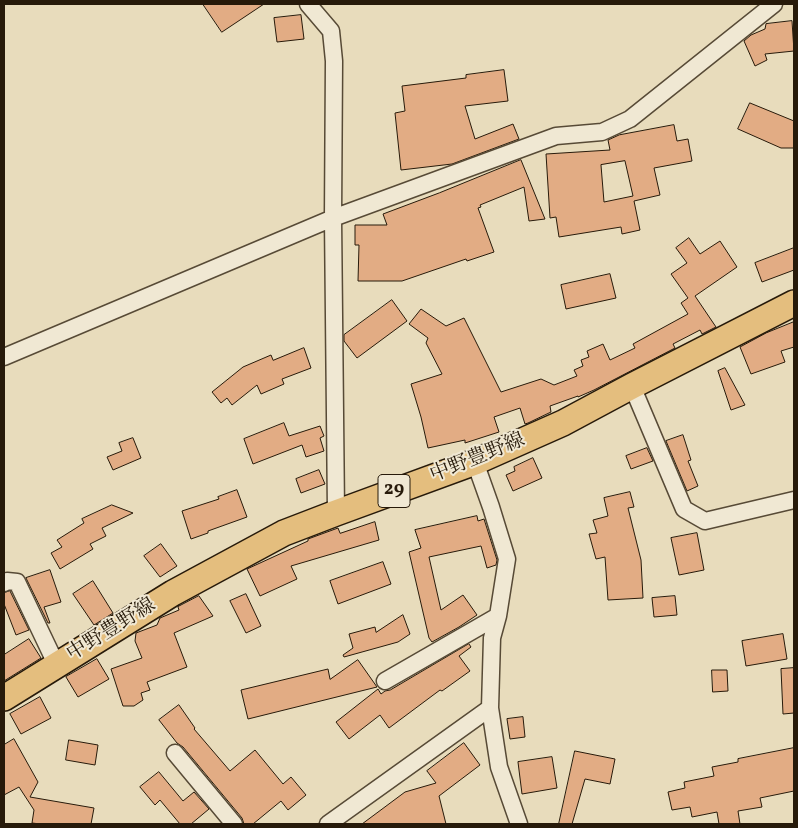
<!DOCTYPE html>
<html>
<head>
<meta charset="utf-8">
<style>
	body { margin:0 }
	#map { position:relative; width:798px; height:828px; overflow:hidden; background:#e8dcbc; font-family:Vollkorn,serif }
	canvas { display:block }
	.frame { position:absolute; inset:0; border:5px solid #271a0a; pointer-events:none }
</style>
</head>
<body>
<div id="map">
<canvas width="798" height="828"></canvas>
<div class="frame"></div>
</div>
<script>
const ctx = document.querySelector('canvas').getContext('2d');
ctx.lineJoin = 'round';
function fill(path, color) {
  ctx.fillStyle = color;
  ctx.fill(path, 'evenodd');
}
function strokePath(path, color, width, dash) {
  ctx.strokeStyle = color;
  ctx.lineWidth = width;
  ctx.lineCap = dash ? 'butt' : 'round';
  ctx.setLineDash(dash || []);
  ctx.stroke(path);
}
function label(font, color, halo, rows, align = 'center') {
  ctx.font = font + ' Vollkorn,"Noto Serif JP",serif';
  ctx.lineWidth = 4;
  ctx.setLineDash([]);
  ctx.textBaseline = 'middle';
  ctx.strokeStyle = halo;
  ctx.fillStyle = color;
  for (const [text, x, y, turn = 0] of rows) {
    ctx.save();
    ctx.translate(x, y);
    ctx.rotate((+turn || 0) * Math.PI / 180);
    ctx.textAlign = isNaN(turn) ? turn : align;
    if (halo) ctx.strokeText(text, 0, 0);
    ctx.fillText(text, 0, 0);
    ctx.restore();
  }
}
const building = new Path2D(`
	M203,4h61l-42,28z
	M301,15l3,24 -27,3 -3,-24z
	M792,21l2,30 -29,3 2,6 -12,6 -11,-25 7,-6 14,-6 1,-5z
	M504,70l4,31 -43,5 10,33 38,-15 6,15 -67,25 -51,6 -6,-57 10,-2 -3,-25 64,-8v-3z
	M750,103l44,18v27h-13l-43,-19z
	M674,125l3,16 11,-2 4,22 -38,7 6,27 -26,6 6,29 -18,4 -1,-7 -62,10 -3,-20 -6,1 -4,-64 64,-4 -2,-10 11,-5zM625,161l8,35 -29,6 -3,-37z
	M521,160l24,59 -16,2 -5,-34 -44,18 1,2 -3,1 16,44 -27,9 -1,-2 -64,22h-44l1,-36h-4v-20h32l-4,-11 56,-21z
	M689,238l11,16 20,-13 17,26 -42,29 21,31 -14,7 -2,-4 -27,14 2,4 -81,42 -16,7v-1l-28,10 1,6 -23,11 -3,1 -5,-16 -26,9 5,15 -34,11v-3l-37,8 -7,-31 -10,-33 31,-10 -16,-31 2,-5 -19,-14 12,-15 25,17 18,-8 37,74 40,-13 13,6 23,-9 -3,-6 9,-4 -2,-6 8,-3 -2,-6 16,-7 7,16 25,-12 -2,-4 55,-30 -7,-11 7,-5 -17,-24 16,-11 -11,-15z
	M794,248v22l-32,12 -7,-19z
	M610,274l6,24 -50,11 -5,-24z
	M392,300l15,21 -50,37 -13,-17v-6z
	M794,322v25l-13,4 4,11 -34,12 -11,-27 26,-14z
	M304,348l7,20 -29,11 2,5 -23,10 -4,-9 -25,20 -5,-7 -6,5 -9,-11 31,-25 28,-12 2,5z
	M725,368l20,37 -14,5 -13,-39z
	M284,423l5,13 31,-10 4,10 -4,2 4,13 -18,6 -4,-12 -49,19 -9,-25z
	M683,435l8,25 -3,1 10,25 -11,5 -21,-50z
	M133,438l8,20 -28,12 -6,-13 15,-6 -3,-8z
	M647,448l6,13 -22,8 -5,-13z
	M533,458l9,20 -29,13 -7,-16 9,-4 -1,-4z
	M319,470l6,14 -24,9 -5,-14z
	M237,490l10,27 -39,14v2l-17,6 -9,-28 37,-12 -1,-2z
	M630,492l4,15 -6,1 13,52 2,38 -35,2 -3,-43 -9,2 -7,-25 8,-1 -4,-13 15,-4 -4,-18z
	M112,505l21,8 -31,15 4,8 -16,8 3,5 -33,20 -9,-16 11,-6 -5,-7 27,-17 -2,-4z
	M477,516l1,5 6,-2 13,41 -1,5 -9,3 -6,-22 -52,11 12,53 22,-15 14,20 -18,12 -27,15 -3,-4 -20,-86 12,-4 -6,-18z
	M375,522l4,18 -88,26 6,13 -37,17 -13,-27 61,-28v-2l30,-11 2,5z
	M697,533l7,37 -25,5 -8,-37z
	M161,544l16,22 -17,11 -16,-21z
	M383,562l8,22 -53,20 -8,-23z
	M50,570l11,32 -17,5 6,16h-2l-22,-45z
	M93,581l20,32 -19,12 -21,-31z
	M10,591l19,39 -13,5 -12,-31v-11z
	M246,594l15,32 -15,7 -16,-32z
	M199,596l14,20 -39,17 13,34 -40,15 3,8 -9,3 2,7 -9,6h-11l-12,-37 31,-11 -7,-17 1,-8 21,-8 3,-7 19,-8 -1,-3z
	M675,596l2,19 -23,2 -2,-19z
	M403,615l7,19 -12,8 -54,15 -1,-2 10,-7 -4,-14 26,-7 1,5z
	M783,634l4,25 -41,7 -4,-25z
	M29,639l12,19 -37,23v-26z
	M469,644l2,3 -12,9 11,15 -28,20 -2,-1 -51,38 -9,-13 -31,24 -13,-17 42,-33 3,5 4,-3 5,-1z
	M97,659l12,20 -31,18 -12,-20z
	M358,660l19,27 -129,32 -7,-29 87,-21 2,10z
	M794,668v45l-11,1 -2,-45z
	M712,670h15l1,21 -15,1z
	M40,697l11,21 -30,16 -11,-20z
	M179,705l16,23 -1,1 36,42 25,-21 28,34 8,-7 15,18 -18,15 -7,-9 -28,23h-9l-2,-6 -59,-71 -6,-4 -18,-23z
	M523,717l2,20 -15,2 -3,-20z
	M14,739l24,43 -8,15 64,11 -3,16h-51l-8,-1 2,-13 -15,-23 -15,8v-50z
	M69,740l29,5 -3,20 -29,-5z
	M464,743l16,22 -41,31 7,28h-84l43,-32 31,-9 -9,-12z
	M794,748v43l-34,7 2,9 -24,4 2,13h-21l-2,-12 -25,5 -2,-10 -18,3 -4,-18 17,-4 -1,-6 30,-6 -2,-9 26,-5v-3z
	M575,751l40,8 -5,25 -25,-5 -13,45h-13z
	M552,757l5,31 -35,6 -4,-32z
	M159,772l24,29 11,-9 15,17 -18,15h-11l-20,-24 -5,5 -15,-18z`);
const minor = new Path2D(`
	M308,4l23,27 3,30 -1,157 3,295
	M4,357l329,-139 223,-82 46,-4 28,-13 144,-115
	M632,386l52,123 21,12 89,-21
	M475,462l16,45 16,52 -9,57 -6,22 -2,70 9,59 20,57
	M4,583l3,-2 10,1 40,84
	M385,681l113,-65
	M175,753l59,71
	M328,824l162,-116`);
const primary = new Path2D(`
	M4,698l169,-105 111,-60 52,-20 139,-51 88,-39 69,-37 162,-83`);
const shields = [
	[394,491,32]
];
const shieldNames = [
	["29",394,491]
];
const streetNames = [
	["中野豊野線",478,459,-22],
	["中野豊野線",112,631,-32]
];
fill(building, '#e2ac84');
strokePath(building, '#271a0a', 1);
strokePath(minor, '#574a36', 19);
strokePath(primary, '#271a0a', 28);
strokePath(minor, '#f0e8d3', 16);
strokePath(primary, '#e4be7e', 25);
for (const [x, y, w] of shields) {
  const box = new Path2D();
  box.roundRect(x - w / 2, y - 16.5, w, 33, 4);
  ctx.fillStyle = '#f0e8d3';
  ctx.fill(box);
  strokePath(box, '#271a0a', 1);
}
label('bold 19px', '#271a0a', null, shieldNames);
label('20px', '#271a0a', '#f0e8d3', streetNames);
</script>
</body>
</html>
